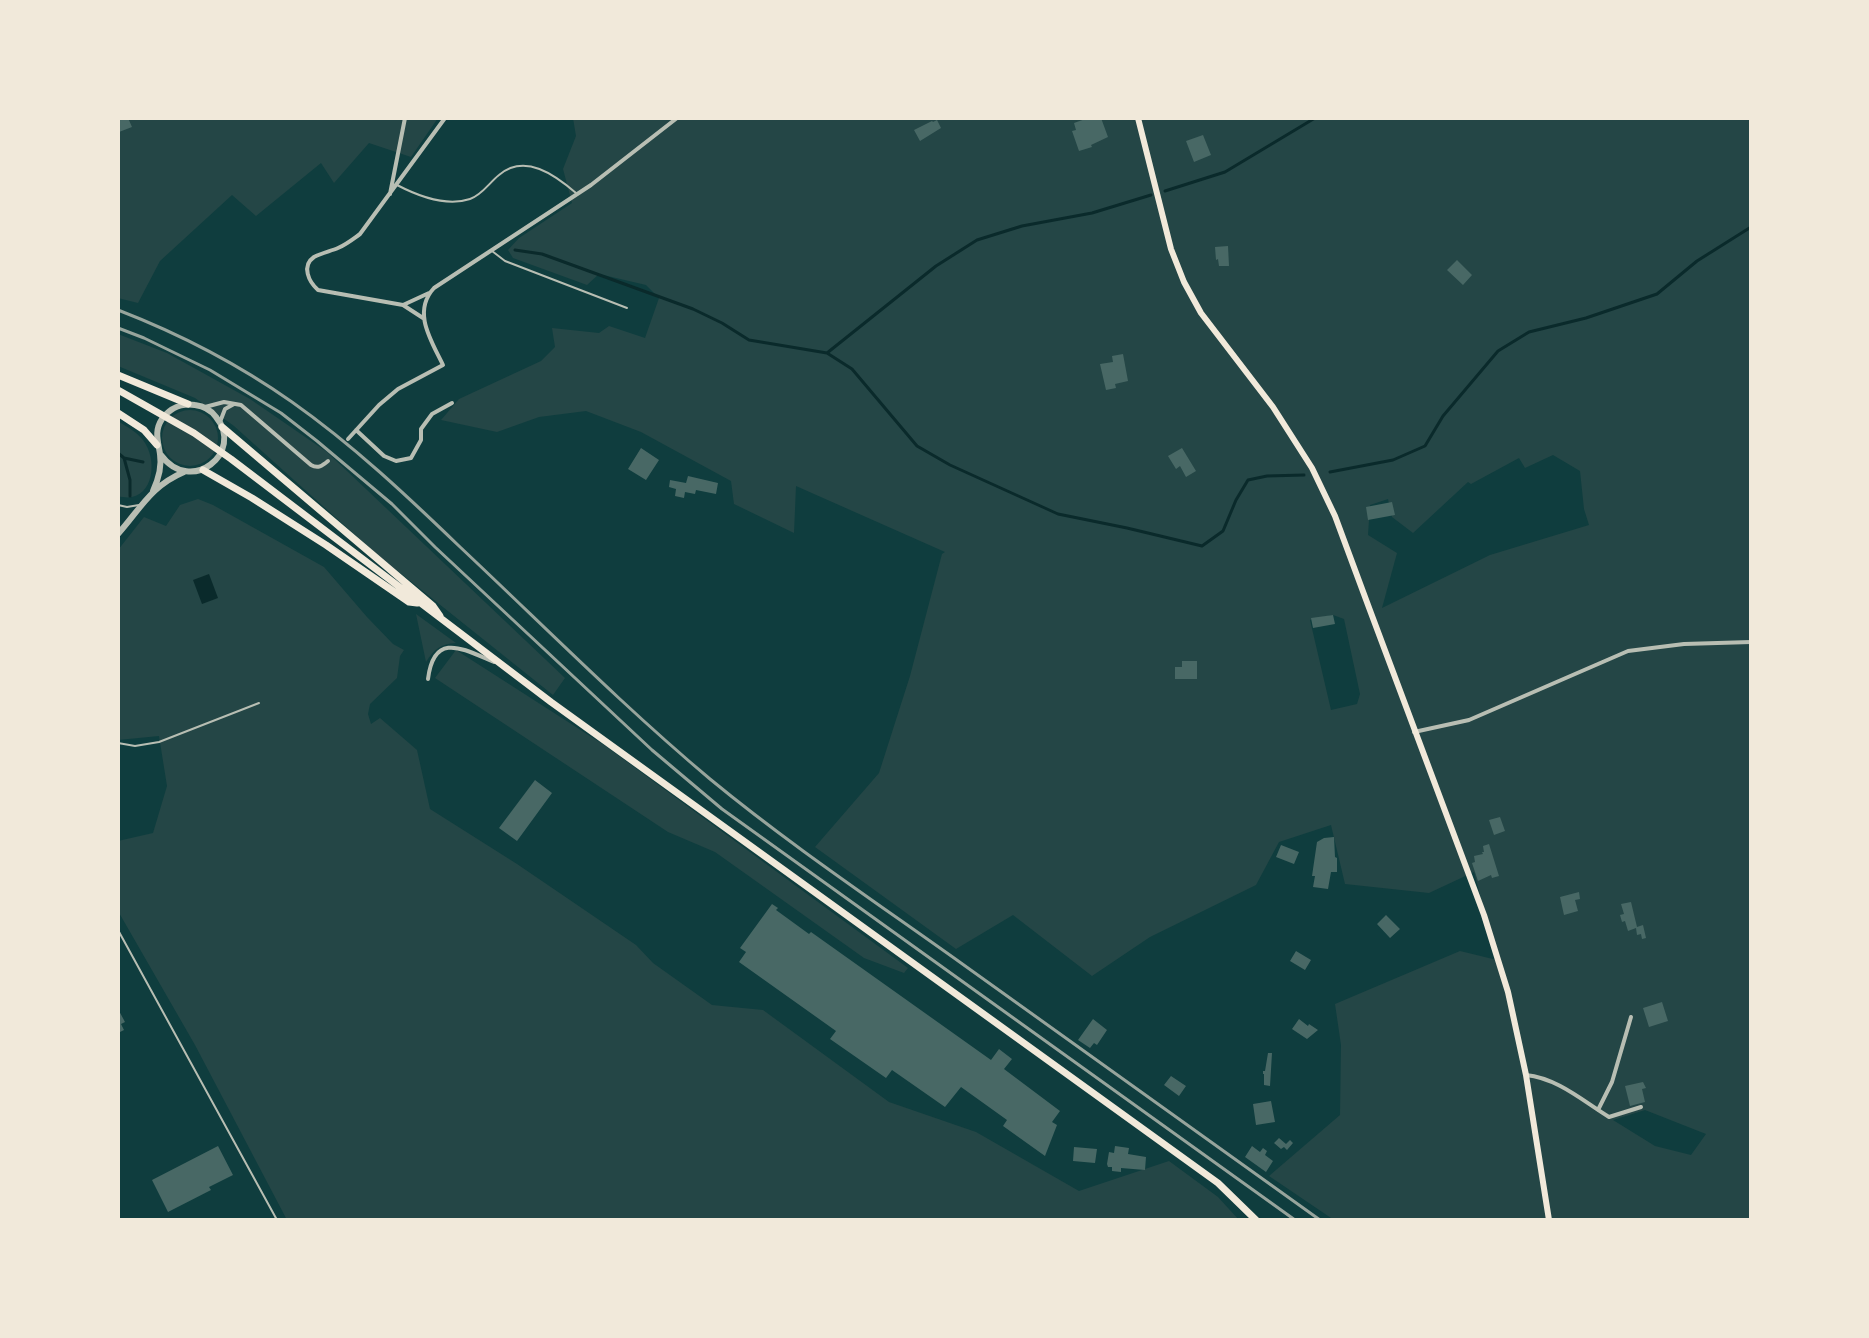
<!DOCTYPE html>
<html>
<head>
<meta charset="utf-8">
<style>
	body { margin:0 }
	#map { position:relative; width:1869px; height:1338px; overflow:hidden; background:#0f3d3e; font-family:Bitter,serif }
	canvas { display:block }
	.frame { position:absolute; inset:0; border:120px solid #f1e9da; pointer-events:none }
</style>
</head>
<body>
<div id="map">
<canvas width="1869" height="1338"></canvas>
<div class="frame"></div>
</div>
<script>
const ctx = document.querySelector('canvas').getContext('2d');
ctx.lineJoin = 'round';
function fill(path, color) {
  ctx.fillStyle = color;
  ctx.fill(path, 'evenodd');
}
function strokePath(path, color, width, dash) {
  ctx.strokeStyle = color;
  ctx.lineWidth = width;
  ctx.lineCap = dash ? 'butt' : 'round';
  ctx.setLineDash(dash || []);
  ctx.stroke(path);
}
const green = new Path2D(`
	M118,118h320l-27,39 -42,-14 -35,40 -13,-20 -65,53 -24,-21 -72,66 -22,42 -20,-5z
	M573,118h1178v1102h-417l-65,-44 71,-61 1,-70 -6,-41 125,-53 37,9 -23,-88 -45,21 -84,-9 -14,-59 -52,17 -23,43 -106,52 -58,39 -79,-61 -57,34 -141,-102 64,-74 31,-97 32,-122 3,-2 -149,-66 -2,47 -60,-29 -3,-23 -90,-49 -55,-21 -47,6 -42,15 -56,-12 18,-21 82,-38 14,-14 -3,-19 47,5 10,-7 36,12 14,-40 -13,-13 -47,-11 -12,11 -74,-27 -5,-8 11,-12 53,-35 -9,-34 13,-33zM1553,455l27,16 4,38 5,16 -99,30 -108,53 15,-55 -29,-18 2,-30 18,-6 4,18 21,16 55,-51 3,2 48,-26 6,10zM1333,615l11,4 16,75 -3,10 -26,6 -21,-90zM1645,1110l61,24 -15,21 -36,-9 -42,-26z
	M118,334l49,19 83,46 77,53 238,226 -12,17 -179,-143 -140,-126 -39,-28 -77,-32z
	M162 438a28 28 0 1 1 56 0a28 28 0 1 1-56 0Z
	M118,421c9,6 19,11 25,19 17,22 9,66 -25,56z
	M198,499l15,6 111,62 43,50 26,27 11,6 -4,6 -3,22 -27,26 -2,10 3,10 9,-6 37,32 13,59 87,55 119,81 17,18 59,42 51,5 126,92 87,30 103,59 90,-30 49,36 21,23h-952l-92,-175 -77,-134v-70l35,-8 14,-47 -8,-50 -41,4v-190l26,-33 22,9 14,-21z
	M416,614l40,29c-15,1 -22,6 -30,19z
	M456,650l148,95 304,223 -4,5 -40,-15 -149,-106 -47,-20 -233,-154z`);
const water = new Path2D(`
	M209,574l9,24 -16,6 -9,-24z`);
const stream = new Path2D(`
	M1165,191l60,-19 90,-54
	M515,250l27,4 151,55 29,14 27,17 78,13 25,16 65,77 33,19 108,49 69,14 75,18 21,-15 13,-31 12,-20 19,-4 37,-1
	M827,353l109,-87 41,-26 45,-14 70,-13 59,-18
	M118,453l6,5 19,4
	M124,458l6,22v16
	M1330,472l63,-12 32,-14 18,-30 55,-65 31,-19 57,-14 71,-24 40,-33 54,-34`);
const building = new Path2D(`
	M118,118h10l4,9 -13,5z
	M1088,118h13l7,19 -17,8 1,2 -13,4 -7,-20 4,-1 -2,-7z
	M937,120l4,8 -21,13 -6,-11 18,-9 1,1z
	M1203,135l8,20 -17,7 -8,-21z
	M1228,246l1,20h-10l-1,-7 -2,1 -1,-13z
	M1457,260l15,15 -9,10 -16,-15z
	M1123,354l5,27 -13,3 1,4 -10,2 -6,-26 13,-2 -1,-6z
	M641,448l18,12 -13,20 -18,-11z
	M1182,448l14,23 -10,6 -6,-11 -4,3 -8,-13z
	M688,476l30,7 -2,11 -20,-4 -1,4 -10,-2 -1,6 -9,-2 1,-7 -7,-2 1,-7 16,3z
	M1392,502l3,13 -27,5 -2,-13z
	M1333,615l2,9 -22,4 -2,-10z
	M1182,661h15v18h-22v-12h7z
	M535,780l17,13 -35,48 -18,-13z
	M1500,817l5,14 -11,4 -5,-15z
	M1334,837l1,20 2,1v14h-6l-3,17 -15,-2 2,-11h-3l5,-34 7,-4z
	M1489,844l10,32 -7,2 -1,-3 -13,6 -6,-18 3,-1 -1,-6 9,-2 -1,-2h2l-1,-6z
	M1281,845l18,7 -5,12 -18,-7z
	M1579,892l1,7 -5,1 3,11 -14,4 -4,-18z
	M1631,902l6,25 6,-2 3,13 -4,1 -1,-5 -4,1 -1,-7 -8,3 -3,-10 -3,1 -2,-7 4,-1 -3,-10z
	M772,904l6,4 -2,2 33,24 2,-2 180,128 8,-11 13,10 -8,10 56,42 -8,11 5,3 -12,31 -42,-30 4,-6 -46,-33 -16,20 -53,-37 -6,8 -56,-39 6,-8 -97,-69 7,-10 -6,-4z
	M1386,915l14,14 -10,9 -13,-14z
	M1296,951l15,9 -6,10 -15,-9z
	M1662,1002l6,19 -19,6 -6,-19z
	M118,1009l7,13 -4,2 3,6 -6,3z
	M1093,1019l14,11 -10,15 -3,-2 -4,5 -12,-8z
	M1299,1019l9,7 1,-2 9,6 -11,9 -15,-10z
	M1268,1053h4l-2,33 -6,-1v-11h-1v-3h2z
	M1171,1076l15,10 -7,10 -15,-11z
	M1643,1082l3,6 -4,1 3,13 -15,4 -5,-20z
	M1271,1101l4,21 -19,3 -3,-21z
	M1279,1138l7,6 4,-4 3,3 -6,7 -3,-3 -3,2 -7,-6z
	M218,1146l15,29 -24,12 2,3 -43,22 -16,-32z
	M1115,1146l14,2 -1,6 18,3 -1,13 -24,-2v4l-9,-1v-4h-4l-1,-3 2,-12 5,1z
	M1252,1146l8,6 3,-4 4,3 -2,4 8,6 -7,11 -21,-15z
	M1074,1147l23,2 -2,14 -22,-2z`);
const service = new Path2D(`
	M397,185c21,11 49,22 73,14 12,-4 19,-16 29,-24 26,-22 56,0 77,18
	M492,251l13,10 122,47
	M118,505l9,2 12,-2
	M118,743l17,3 24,-4 100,-39
	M118,930l159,290`);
const minor = new Path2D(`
	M390,194l15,-76
	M403,305l26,-12
	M423,318l-20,-13 -85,-15c-9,-8 -17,-24 -4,-33 7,-4 17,-6 24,-9 9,-4 15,-9 22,-14l85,-116
	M205,407l19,-5 17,3 70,60c7,4 11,1 17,-4
	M220,422l5,-13 9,-5
	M356,430l28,26 12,5 15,-3 10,-18v-11l11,-15 20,-11
	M348,439l31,-34 19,-16 45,-24c-12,-25 -31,-53 -9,-77l157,-103 86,-67
	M428,679c6,-48 35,-30 66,-17
	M1414,732l55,-12 159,-69 56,-7 67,-2
	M1526,1075c31,3 57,26 83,42l32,-10
	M1598,1110l14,-28 19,-65`);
const tertiary = new Path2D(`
	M153,491c5,-11 9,-25 7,-37 -2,-13 -6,-23 2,-35 8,-11 20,-16 33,-14 8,1 16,5 21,12 29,35 -25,79 -55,38
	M118,534c23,-26 33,-48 66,-62`);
const secondary = new Path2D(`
	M1138,118l33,131 13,33 17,31 72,94 39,61 23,48 33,89 116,310 24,77 18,83 23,145`);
const primary = new Path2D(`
	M118,375l70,29
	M118,390l76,43 37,26 320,243 667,481 38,37
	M118,413l26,17 13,15
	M222,427l211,179 7,10
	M203,470l49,28 74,47 83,57 8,1`);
const rail = new Path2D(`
	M118,310c62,24 120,54 174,92 61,43 114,93 167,144 83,78 164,160 251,233 80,66 167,124 251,184 120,86 240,171 359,257
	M118,328l26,10 66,32 71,43 36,28 75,63 43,43 217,203 70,59 573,411`);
fill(green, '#244646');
fill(water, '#0a2a2b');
strokePath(stream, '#0a2a2b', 3);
fill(building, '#486865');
strokePath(service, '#b8beb3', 2);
strokePath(minor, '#b8beb3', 4);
strokePath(tertiary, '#b8beb3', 6);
strokePath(secondary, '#f1e9da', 6);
strokePath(primary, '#f1e9da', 7);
strokePath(rail, '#97a49c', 3);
</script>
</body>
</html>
